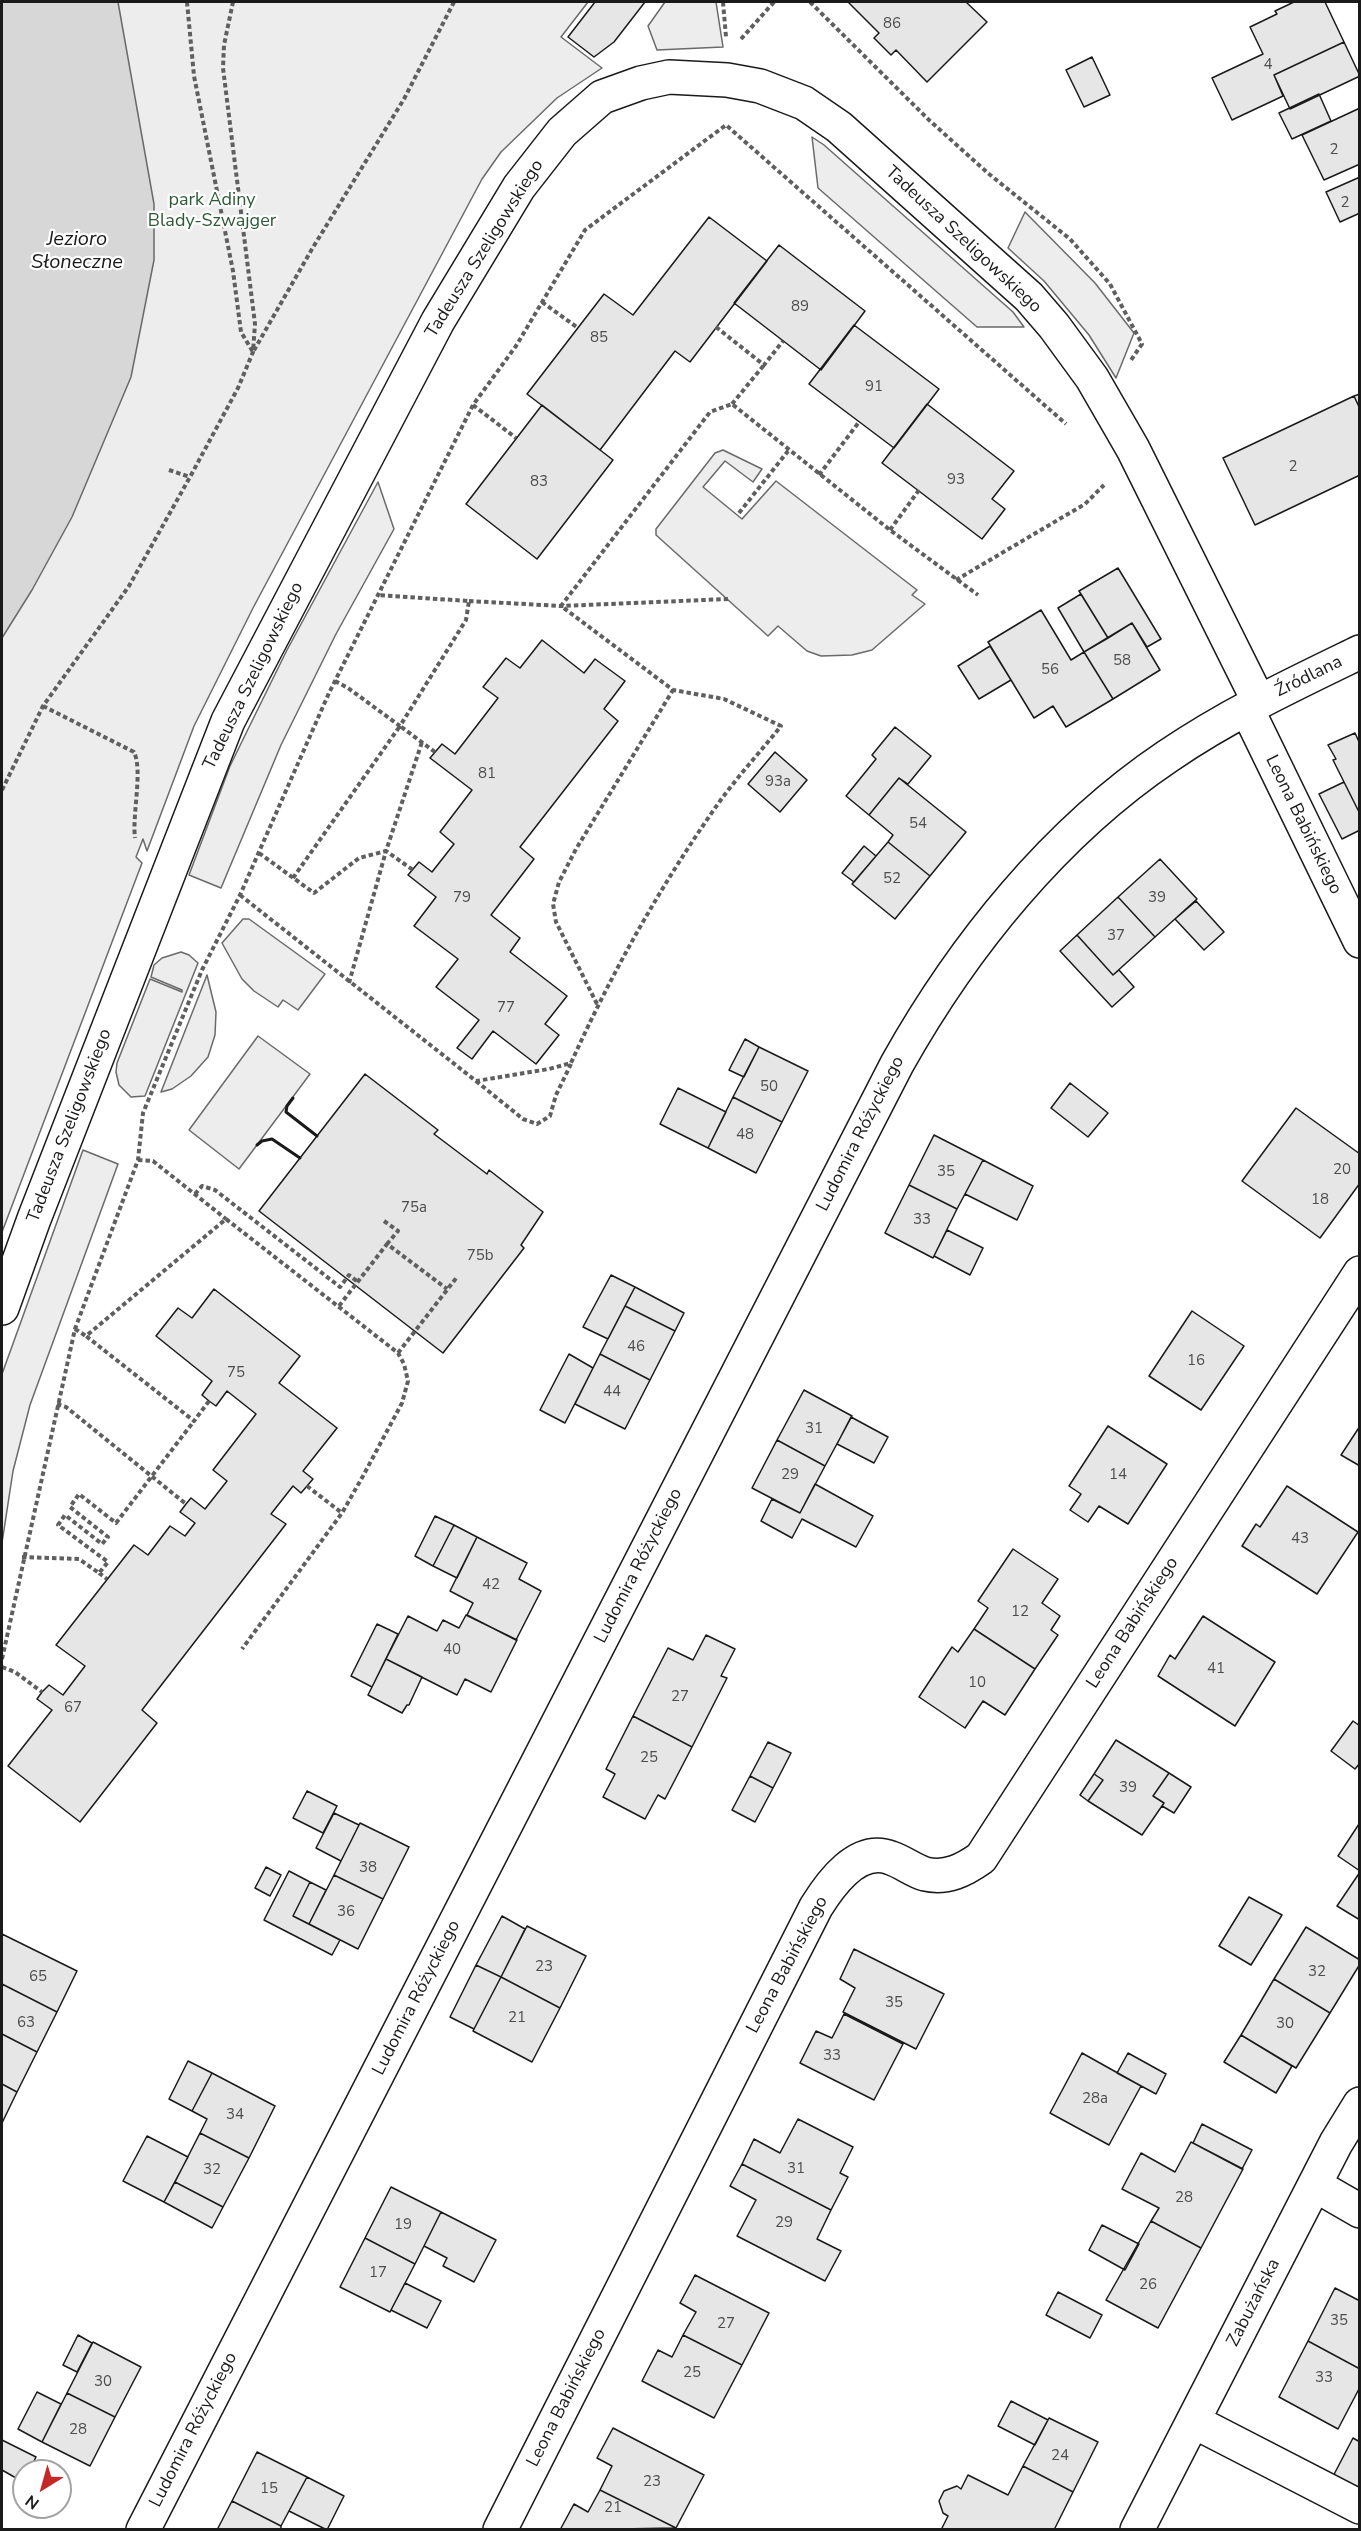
<!DOCTYPE html>
<html>
<head>
<meta charset="utf-8">
<style>
	body { margin:0 }
	#map { position:relative; width:1361px; height:2531px; overflow:hidden; background:#fff; font-family:"Nunito Sans",sans-serif }
	canvas { display:block }
	.frame { position:absolute; inset:0; border:3px solid #1a1a1a; pointer-events:none }
	.north { position:absolute; left:12px; top:2459px; width:60px; height:60px; box-sizing:border-box; background:#fff; border:2px solid #a3a3a3; border-radius:50%; rotate:217deg; font-size:16px; font-weight:700; line-height:24px; text-align:center; color:#1a1a1a }
	.north::after { content:''; display:block; margin:auto; width:21px; height:27px; background:#c62828; clip-path:polygon(50% 0,100% 100%,50% 72%,0 100%) }
</style>
</head>
<body>
<div id="map">
<canvas width="1361" height="2531"></canvas>
<div class="frame"></div>
<div class="north">N</div>
</div>
<script>
const ctx = document.querySelector('canvas').getContext('2d');
ctx.lineJoin = 'round';
function fill(path, color) {
  ctx.fillStyle = color;
  ctx.fill(path, 'evenodd');
}
function strokePath(path, color, width, dash) {
  ctx.strokeStyle = color;
  ctx.lineWidth = width;
  ctx.lineCap = dash ? 'butt' : 'round';
  ctx.setLineDash(dash || []);
  ctx.stroke(path);
}
function label(font, color, halo, rows, align = 'center') {
  ctx.font = font + ' "Nunito Sans",sans-serif';
  ctx.lineWidth = 4.5;
  ctx.setLineDash([]);
  ctx.textBaseline = 'middle';
  ctx.strokeStyle = halo;
  ctx.fillStyle = color;
  for (const [text, x, y, turn = 0] of rows) {
    ctx.save();
    ctx.translate(x, y);
    ctx.rotate((+turn || 0) * Math.PI / 180);
    ctx.textAlign = isNaN(turn) ? turn : align;
    if (halo) ctx.strokeText(text, 0, 0);
    ctx.fillText(text, 0, 0);
    ctx.restore();
  }
}
const built = new Path2D(`
	M2,2h586l-27,35 41,31 -45,30 -56,54 -19,27 -229,429 -59,118 -47,125 -4,-12 -7,18 6,6 -140,369z
	M665,2h51l7,45 -66,3 -9,-24z
	M812,137l12,8 189,167 11,15h-47l-159,-139z
	M1025,212l70,71 39,50 -18,45 -27,-43 -45,-54 -36,-33z
	M723,450l39,19 -9,13 -28,-21 -22,26 39,32 34,-38 141,109 -5,5 13,9 -53,46 -20,5 -31,1 -14,-5 -29,-25 -10,10 -112,-101v-6l59,-76z
	M378,482l16,47 -58,105 -55,111 -60,143 -32,-13 41,-109 24,-49 33,-67z
	M243,919h6l76,55 -27,36 -15,-10 -5,7 -24,-16 -12,-12 -20,-36z
	M181,952l8,3 9,8 -53,133 -14,1 -12,-12 -3,-13 1,-9 33,-84 32,13v-2l-31,-13 3,-12 8,-7z
	M207,975l9,37 -1,23 -7,22 -17,19 -19,13 -11,3z
	M258,1036l52,38 -71,95 -50,-39z
	M83,1150l35,14 -88,241 -17,66 -11,72v-169z`);
const water = new Path2D(`
	M2,2h116l36,202v56l-23,117 -59,140 -40,73 -30,48z`);
const building = new Path2D(`
	M595,2h50l-31,40 -20,15 -26,-20z
	M848,2h118l21,20 -60,60 -31,-32 -5,5 -17,-17 5,-5z
	M1294,2h31l19,40 -70,33 9,21 -51,24 -20,-42 51,-24 -13,-27 27,-13 -2,-3z
	M1344,42l16,34 -70,33 -16,-34z
	M1092,57l18,38 -26,12 -18,-37z
	M1319,94l12,27 -39,18 -13,-26z
	M1360,108v56l-36,16 -22,-45z
	M1360,177v36l-20,9 -14,-30z
	M709,217l58,44 -77,101 -15,-11 -75,99 -73,-56 77,-100 29,21z
	M779,245l86,66 -44,59 -87,-67z
	M854,325l85,64 -45,59 -85,-64z
	M1360,394v15l-6,-13z
	M1354,396l6,13v66l-105,50 -32,-67z
	M927,404l87,67 -22,28 13,10 -23,30 -100,-76z
	M542,405l71,55 -76,99 -71,-55z
	M1118,568l43,71 -14,8 -15,-24 -24,15 -29,-47z
	M1081,594l27,44 -24,14 -26,-44z
	M1041,610l30,50 13,-8 29,47 -47,28 -13,-21 -19,12 -46,-76z
	M1132,623l28,47 -47,29 -29,-47z
	M542,640l42,33 11,-14 30,22 -21,28 14,12 -98,126 14,12 -43,56 29,23 -10,14 57,44 -22,28 14,11 -23,29 -43,-33 -21,28 -15,-11 22,-28 -43,-33 22,-28 -44,-33 22,-29 -28,-22 11,-13 13,10 22,-28 -14,-12 32,-42 -42,-32 12,-14 13,10 43,-56 -15,-11 23,-29 14,10z
	M990,646l21,34 -32,19 -21,-33z
	M895,727l36,29 -23,28 -9,-6 -30,37 -23,-19 30,-37 -4,-4z
	M1355,733l5,11v70l-27,-54 3,-1 -8,-14z
	M775,752l32,28 -27,32 -32,-28z
	M899,778l67,54 -36,44 -42,-34 5,-7 -24,-20z
	M1344,782l16,32v16l-18,9 -23,-45z
	M888,842l42,34 -35,43 -43,-35z
	M864,846l12,10 -22,26 -12,-9z
	M1160,859l37,40 -42,38 -37,-40z
	M1118,897l37,40 -42,38 -36,-40z
	M1196,901l28,31 -20,18 -29,-31z
	M1077,935l36,40 6,-5 15,17 -22,20 -52,-56z
	M745,1039l14,8 -15,30 -15,-7z
	M759,1047l49,24 -26,51 -49,-25z
	M365,1074l73,56 -4,4 53,40 2,-4 54,42 -22,33 3,3 -81,105 -184,-142z
	M1070,1083l38,30 -20,24 -37,-29z
	M678,1088l48,24 -18,36 -48,-24z
	M733,1097l49,25 -26,51 -48,-25z
	M1296,1108l64,46v29l-40,55 -78,-57z
	M934,1135l49,25 -26,49 -48,-24z
	M983,1160l50,26 -16,34 -52,-26z
	M909,1185l48,24 -24,49 -48,-25z
	M947,1230l36,18 -13,27 -36,-19z
	M611,1275l24,12 -27,52 -25,-12z
	M635,1287l49,26 -9,18 -50,-25z
	M214,1289l86,67 -21,27 58,45 -34,43 10,8 -12,14 -8,-7 -22,28 15,10 -144,186 15,13 -77,99 -72,-56 44,-56 -15,-11 5,-7 7,-7 14,10 22,-29 -29,-21 78,-100 14,10 22,-29 15,10 10,-13 -15,-11 6,-8 5,-6 14,11 22,-28 -14,-11 43,-56 -29,-23 -11,15 -7,-5 -7,-6 10,-14 -56,-45 22,-28 14,10z
	M625,1306l50,25 -25,49 -50,-26z
	M1192,1311l52,35 -43,64 -52,-34z
	M569,1354l24,14 -28,55 -25,-13z
	M600,1354l50,26 -25,49 -50,-25z
	M804,1390l48,26 -27,50 -48,-26z
	M851,1417l37,20 -14,26 -37,-19z
	M1108,1426l59,38 -39,60 -29,-18 -11,16 -18,-12 11,-16 -12,-8z
	M1360,1426v40l-19,-11z
	M777,1440l48,26 -25,47 -48,-25z
	M815,1484l58,32 -17,31 -54,-28 -10,19 -31,-17 11,-22 28,14z
	M1287,1486l71,46 -41,62 -75,-48 14,-22 4,3z
	M435,1516l19,9 -21,41 -18,-10z
	M454,1525l23,12 -20,41 -24,-12z
	M477,1537l50,26 -8,16 22,12 -25,49 -49,-25 6,-12 -23,-12z
	M1013,1549l45,30 -16,24 18,13 -9,14 7,5 -23,34 -61,-40 14,-21 -10,-7z
	M466,1615l51,25 -26,52 -26,-13 -8,16 -71,-36 22,-43 29,15 6,-11 16,8z
	M1203,1616l72,46 -40,64 -77,-50 12,-21 5,4z
	M377,1624l21,10 -26,53 -21,-11z
	M974,1629l61,40 -30,46 -22,-14 -18,27 -46,-31 33,-50 6,5z
	M706,1635l29,14 -14,27 6,2 -35,69 -59,-31 35,-68 25,12z
	M386,1659l36,18 -13,28h-2l-5,8 -34,-18z
	M633,1716l59,31 -27,52 -7,-4 -13,24 -42,-22 12,-23 -9,-5z
	M1353,1721l7,5v37l-5,6 -24,-18z
	M1116,1740l53,33 -16,23 11,7 -22,32 -54,-34 15,-21 -9,-6z
	M768,1742l23,11 -18,35 -23,-12z
	M1169,1773l22,14 -17,26 -12,-7 2,-3 -11,-7z
	M1094,1774l9,6 -15,21 -8,-6z
	M750,1776l23,12 -18,34 -23,-12z
	M307,1791l30,15 -14,27 -30,-15z
	M334,1813l25,12 -18,36 -25,-13z
	M360,1823l49,24 -26,52 -49,-24z
	M1359,1824l1,1v46l-22,-15z
	M266,1867l15,8 -11,21 -15,-8z
	M289,1871l21,11 -17,34 47,24 -8,15 -68,-35z
	M1360,1872v48l-23,-14z
	M334,1875l49,24 -25,50 -49,-25z
	M310,1882l16,8 -17,34 -16,-8z
	M1249,1897l33,18 -31,50 -32,-19z
	M502,1916l23,13 -24,48 -25,-12z
	M527,1926l59,30 -26,52 -59,-31z
	M1306,1927l54,33v4l-30,49 -56,-34z
	M2,1934l75,37 -20,41 -55,-28z
	M854,1949l90,45 -28,55 -73,-37 12,-24 -15,-9z
	M476,1965l25,12 -27,52 -24,-12z
	M501,1977l59,31 -28,54 -59,-31z
	M1274,1979l56,34 -34,55 -55,-33z
	M2,1984l55,28 -20,40 -35,-18z
	M844,2014l59,30 -29,56 -74,-37 16,-32 16,7z
	M2,2034l35,18 -20,40 -15,-8z
	M1241,2035l51,31 -16,27 -52,-31z
	M1082,2053l59,33 -32,59 -59,-32z
	M1128,2053l38,21 -10,20 -39,-21z
	M188,2061l24,12 -20,38 -23,-12z
	M212,2073l63,33 -26,52 -49,-25 7,-14 -15,-8z
	M2,2084l15,8 -15,31z
	M798,2119l55,28 -13,26 8,4 -17,33 -89,-46 12,-25 26,14z
	M1202,2124l50,26 -10,19 -49,-26z
	M200,2133l49,25 -26,49 -48,-25z
	M147,2136l41,21 -24,45 -41,-21z
	M1191,2142l52,27 -42,79 -50,-27 8,-13 -37,-19 19,-36 34,19z
	M742,2164l89,46 -14,29 24,12 -16,30 -88,-45 19,-36 -26,-14z
	M175,2182l48,25 -11,21 -48,-26z
	M391,2187l50,25 -26,52 -50,-26z
	M441,2212l55,28 -22,42 -31,-16 4,-8 -23,-12z
	M1151,2221l50,27 -43,80 -52,-28z
	M1102,2225l37,19 -14,26 -36,-20z
	M365,2238l50,26 -25,48 -50,-25z
	M695,2275l74,38 -27,52 -59,-30 13,-23 -16,-9z
	M405,2283l36,18 -14,27 -36,-18z
	M1335,2288l25,13v68l-52,-28z
	M1058,2292l44,23 -12,23 -44,-23z
	M78,2335l14,8 -15,29 -14,-7z
	M683,2335l59,30 -28,53 -72,-37 16,-31 14,7z
	M1308,2341l52,28v18l-22,42 -59,-32z
	M93,2342l48,25 -26,50 -48,-24z
	M37,2392l24,12 -19,38 -24,-13z
	M67,2393l48,24 -25,49 -48,-24z
	M1011,2401l37,19 -13,25 -37,-19z
	M1049,2418l49,24 -25,50 -50,-26z
	M613,2428l91,47 -28,53 -76,-38 12,-24 -15,-8z
	M1353,2438l7,4v58l-31,-16z
	M2,2440l34,17 -7,14h-5l-1,11 -21,-12z
	M257,2452l50,25 -26,49 -49,-25z
	M1023,2466l50,26 -19,38h-113l7,-14 -5,-3 -4,-12 5,-10 13,-5 4,3 7,-14 40,20z
	M307,2477l37,19 -17,34 -38,-19z
	M600,2490l76,38 -116,2 14,-26 14,8z
	M232,2501l49,25v4h-64z`);
const path = new Path2D(`
	M187,2l7,74 39,195 8,61 12,20 59,-103 92,-150 50,-97
	M723,2l3,35
	M810,2l120,119 59,53 81,65 40,45 32,60 -11,16
	M741,39l33,-37
	M542,302l36,26
	M716,327l48,38 19,-24
	M732,404l32,-39
	M473,405l43,33
	M169,470l21,7
	M819,475l40,-53
	M739,513l49,-62
	M890,530l29,-40
	M956,580l129,-76 19,-19
	M469,601l92,5 167,-7
	M335,681l13,7 52,38 66,-106 3,-19 -92,-6
	M43,706l91,46c9,19 -2,62 1,86
	M2,790l41,-84 86,-120 61,-109 48,-89 15,-36 2,-28 -32,-256 1,-23 9,-43
	M259,853l55,40 45,-35 27,-7 36,-109
	M293,878l107,-152 35,26
	M240,895l236,186 73,-12 22,-6c41,-91 91,-180 149,-262 19,-26 41,-50 61,-75l-57,-27 -51,-9 -112,-84 149,-194 22,-8 158,126 88,65
	M349,983l37,-132 27,19
	M597,1004l-41,-82 -3,-18 6,-22 17,-33 97,-159
	M476,1081l47,38 14,5 13,-8 6,-21 15,-31
	M138,1160l15,1 73,58
	M195,1194l7,-8 13,4 125,97 9,-12 9,7
	M384,1221l14,10 -11,13
	M339,1306l48,-62 60,45
	M75,1329l11,7
	M398,1353l59,-76
	M209,1401l-15,20 -108,-85 140,-117 172,134 6,11 4,17 -6,22 -39,73 -21,37 -100,136
	M57,1404l9,3 120,97
	M307,1486l35,27
	M22,1557l57,2 20,14 9,-11 -50,-37 7,-10 37,29 6,-7 -38,-30 9,-13 37,29 78,-102
	M99,1573l8,6
	M2,1659l73,-330 63,-169 5,-47 59,-143 38,-75 89,-202 144,-288 43,-59 69,-116 141,-105 340,299
	M2,1667l13,5 27,20`);
const street = new Path2D(`
	M1247,709l113,232
	M2,1308l32,-89 194,-498 210,-400 81,-134 43,-55 40,-35 39,-14 28,-6 58,3 33,6 44,17 35,24 190,170 25,29 38,52 41,71 126,253
	M1315,2185l45,26
	M1193,2421l167,86
	M143,2530l754,-1466c66,-118 158,-232 271,-308 60,-41 126,-72 192,-104
	M500,2530l316,-623c15,-24 42,-62 75,-49 12,4 23,13 34,16 22,5 39,-4 56,-16l379,-585
	M1137,2530l199,-387 24,-39`);
const wall = new Path2D(`
	M293,1098l-6,8 -1,6 31,24
	M257,1145l5,-4 10,-2 28,19`);
const numberNames = [
	["86",892,24],
	["4",1268,65],
	["2",1334,150],
	["2",1345,203],
	["89",800,307],
	["85",599,338],
	["91",874,387],
	["2",1293,467],
	["93",956,480],
	["83",539,482],
	["58",1122,661],
	["56",1050,670],
	["81",487,774],
	["93a",778,782],
	["54",918,824],
	["52",892,879],
	["79",462,898],
	["39",1157,898],
	["37",1116,936],
	["77",506,1008],
	["50",769,1087],
	["48",745,1135],
	["20",1342,1170],
	["35",946,1172],
	["18",1320,1200],
	["75a",414,1208],
	["33",922,1220],
	["75b",480,1256],
	["46",636,1347],
	["16",1196,1361],
	["75",236,1373],
	["44",612,1392],
	["31",814,1429],
	["29",790,1475],
	["14",1118,1475],
	["43",1300,1539],
	["42",491,1585],
	["12",1020,1612],
	["40",452,1650],
	["41",1216,1669],
	["10",977,1683],
	["27",680,1697],
	["67",73,1708],
	["25",649,1758],
	["39",1128,1788],
	["38",368,1868],
	["36",346,1912],
	["23",544,1967],
	["32",1317,1972],
	["65",38,1977],
	["35",894,2003],
	["21",517,2018],
	["63",26,2023],
	["30",1285,2024],
	["33",832,2056],
	["28a",1095,2099],
	["34",235,2115],
	["31",796,2169],
	["32",212,2170],
	["28",1184,2198],
	["29",784,2223],
	["19",403,2225],
	["17",378,2273],
	["26",1148,2285],
	["35",1339,2321],
	["27",726,2324],
	["25",692,2373],
	["33",1324,2378],
	["30",103,2382],
	["28",78,2430],
	["24",1060,2456],
	["23",652,2482],
	["15",269,2489],
	["21",613,2508]
];
const parkNames = [
	["park Adiny",212,201],
	["Blady-Szwajger",212,222]
];
const streetNames = [
	["Tadeusza Szeligowskiego",963,240,43],
	["Tadeusza Szeligowskiego",485,249,-58],
	["Tadeusza Szeligowskiego",254,676,-64],
	["Źródlana",1309,677,-26],
	["Leona Babińskiego",1303,825,64],
	["Tadeusza Szeligowskiego",70,1126,-69],
	["Ludomira Różyckiego",861,1134,-63],
	["Ludomira Różyckiego",639,1566,-63],
	["Leona Babińskiego",1133,1623,-57],
	["Leona Babińskiego",788,1965,-62],
	["Ludomira Różyckiego",417,1998,-63],
	["Zabużańska",1254,2303,-63],
	["Leona Babińskiego",567,2398,-63],
	["Ludomira Różyckiego",194,2430,-63]
];
const waterNames = [
	["Jezioro",77,240],
	["Słoneczne",77,263]
];
fill(built, '#ededed');
strokePath(built, '#6a6a6a', 1.5);
fill(water, '#d7d7d7');
strokePath(water, '#6a6a6a', 1.5);
fill(building, '#e6e6e6');
strokePath(building, '#1a1a1a', 1.5);
strokePath(street, '#1a1a1a', 36);
strokePath(path, '#5f5f5f', 4, [4.5, 3]);
strokePath(street, '#fff', 33);
strokePath(wall, '#1a1a1a', 3);
label('15px', '#4d4d4d', null, numberNames);
label('18px', '#2b5a34', '#fff', parkNames);
label('18px', '#1a1a1a', '#fff', streetNames);
label('italic 20px', '#1a1a1a', '#fff', waterNames);
</script>
</body>
</html>
